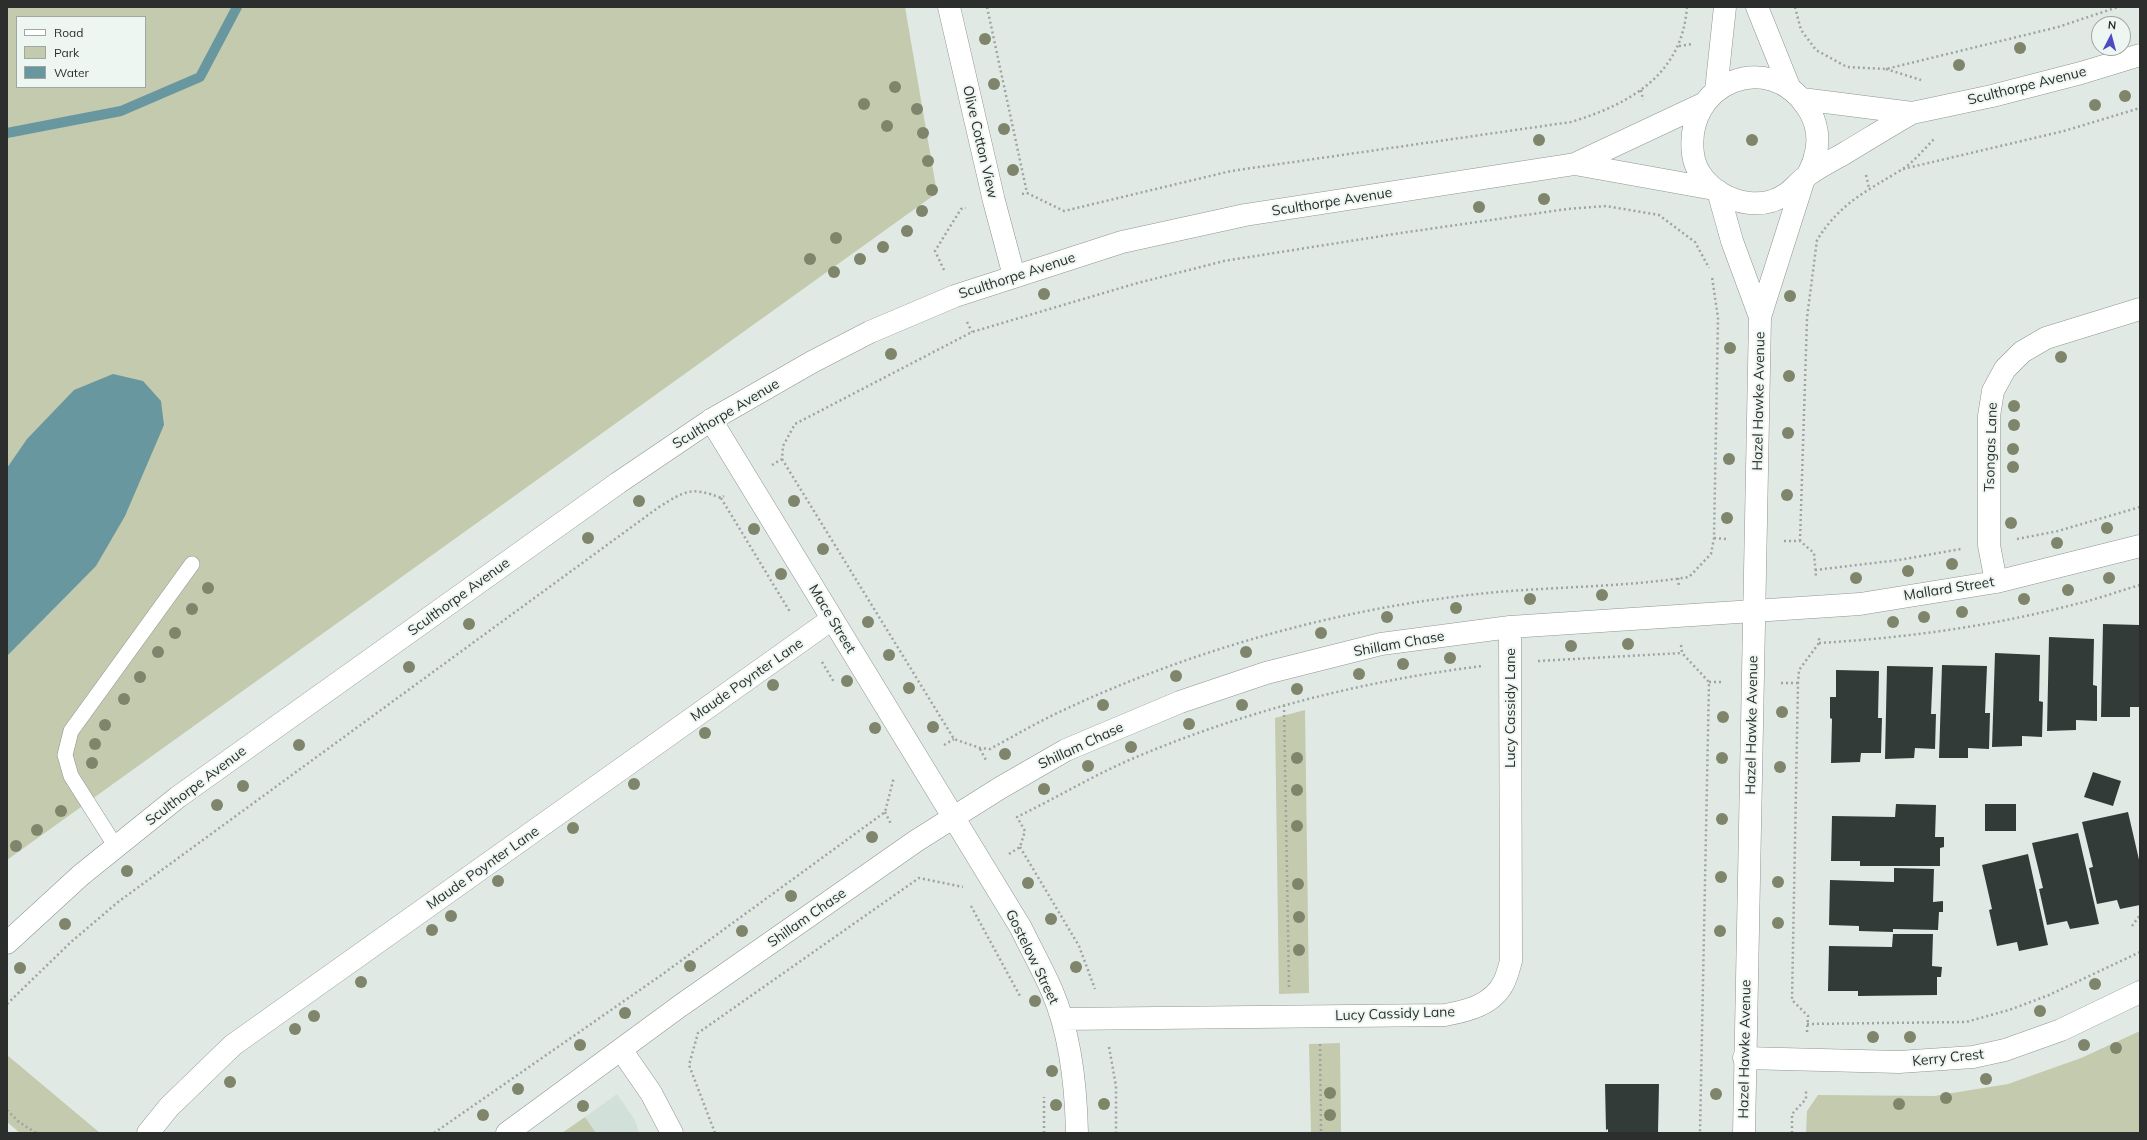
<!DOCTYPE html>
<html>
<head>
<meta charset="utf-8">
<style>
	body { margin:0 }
	#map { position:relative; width:2147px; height:1140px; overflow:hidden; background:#e1e9e5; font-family:Mulish,sans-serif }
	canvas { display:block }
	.frame { position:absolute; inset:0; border:8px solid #2b2e2c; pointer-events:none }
	.legend { position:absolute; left:16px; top:16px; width:130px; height:72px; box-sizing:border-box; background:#eef6f2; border:1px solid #a0a6a3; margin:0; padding:5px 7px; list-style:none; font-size:12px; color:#2b2e2c }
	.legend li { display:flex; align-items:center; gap:8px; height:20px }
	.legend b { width:20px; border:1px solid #a0a6a3 }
	.north { position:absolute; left:2091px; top:16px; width:40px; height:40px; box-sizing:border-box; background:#eef6f2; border:1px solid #a0a6a3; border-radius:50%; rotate:6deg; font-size:11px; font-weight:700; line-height:16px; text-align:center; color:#2b2e2c }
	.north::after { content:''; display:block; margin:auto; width:14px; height:18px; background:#4d4bc1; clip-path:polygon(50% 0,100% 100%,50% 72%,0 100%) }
</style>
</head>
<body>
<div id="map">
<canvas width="2147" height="1140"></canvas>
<div class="frame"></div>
<ul class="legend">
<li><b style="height:5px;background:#fff"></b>Road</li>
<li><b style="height:11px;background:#c4caad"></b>Park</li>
<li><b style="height:11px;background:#68979f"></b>Water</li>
</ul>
<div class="north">N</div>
</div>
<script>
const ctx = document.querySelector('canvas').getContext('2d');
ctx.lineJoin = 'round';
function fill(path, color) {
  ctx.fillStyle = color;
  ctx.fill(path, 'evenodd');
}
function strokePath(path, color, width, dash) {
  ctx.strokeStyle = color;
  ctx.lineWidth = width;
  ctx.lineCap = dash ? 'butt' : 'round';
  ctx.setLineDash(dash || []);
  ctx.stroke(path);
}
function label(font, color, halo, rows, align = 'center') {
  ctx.font = font + ' Mulish,sans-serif';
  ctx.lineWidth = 4;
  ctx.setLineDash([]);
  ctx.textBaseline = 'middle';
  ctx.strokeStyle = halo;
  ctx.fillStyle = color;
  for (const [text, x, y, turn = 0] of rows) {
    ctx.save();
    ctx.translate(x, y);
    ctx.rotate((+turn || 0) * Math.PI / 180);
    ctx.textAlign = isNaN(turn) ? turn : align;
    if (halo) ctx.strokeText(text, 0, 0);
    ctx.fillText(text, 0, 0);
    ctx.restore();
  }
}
const built = new Path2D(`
	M617,1094l18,26 4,13h-43l-11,-16z`);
const green = new Path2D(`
	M7,7h898l32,186 -930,667zM17,17h128v70h-128z
	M1305,710l4,283 -30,1 -4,-276z
	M2140,1031v102h-334l1,-22 11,-16 116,1 74,-12 73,-26z
	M1340,1043l1,90h-30l-2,-89z
	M7,1055l93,78h-80l-13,-11z
	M585,1117l11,16h-34z`);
const water = new Path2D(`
	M113,374l30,7 18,20 3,24 -39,91 -29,50 -89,90v-188l20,-29 47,-49z`);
const stream = new Path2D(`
	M7,133l114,-22 79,-34 37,-70`);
const building = new Path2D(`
	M2103,624l37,1v82h-10v10h-29z
	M2049,637l45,2 -1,46 4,1v35l-21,-1v10l-29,1z
	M1995,653l45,2 -1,46 4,1 -1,35 -20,-1v10l-30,1z
	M1942,665l45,1 -2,47h5l-1,36 -21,-1v10h-29z
	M1887,666l46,1 -2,47h5l-1,35 -20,-1 -1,10 -29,1z
	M1836,670l43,1 -1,47h4l-1,35h-20l-1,9 -29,1 1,-44 -2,-1v-21h6z
	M2093,772l28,9 -8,25 -29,-9z
	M1896,804l40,1 -1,32h9v10l-4,1v18h-80v-5h-29l1,-45 63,1z
	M1985,804h31v27h-31z
	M2128,812l12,52v41l-20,4 -3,-9 -20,4 -8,-36 4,-1 -11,-45z
	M2078,833l21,91 -29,5 -3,-8 -20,4 -8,-36 4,-1 -11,-45z
	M2028,854l20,91 -29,6 -2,-9 -20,4 -8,-36 3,-1 -10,-44z
	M1894,868l40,1 -1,33 10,-1v11h-4l-1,18 -45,-1v3l-34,-1v-5l-30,-1 1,-45 64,2z
	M1893,934h40l-1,32 10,1 -1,10h-4v18l-79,1v-5h-30l1,-45 63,1z
	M1605,1084h54l-1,49h-50v-4l-2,1z`);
const path = new Path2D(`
	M987,7l40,186
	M1795,7l6,23 15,20 31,17 39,2 172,-42 60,-20
	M1679,46l13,-2
	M1886,69l35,11
	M1641,90l2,10
	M1903,169l161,-38 76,-23
	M1866,175l3,13
	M1022,194l5,-1 37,18 167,-40 340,-49c59,-18 111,-47 116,-115
	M944,270l-9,-19 26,-42 5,-1
	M967,322l5,10
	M782,459l172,280 26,9 10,1c26,-14 51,-29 78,-41 118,-55 256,-95 385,-111 78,-11 158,-8 236,-20l22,-23 3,-16 4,-220 -6,-41
	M772,465l10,-6 1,-13 12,-22 177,-92 162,-48 90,-23 177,-28 166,-24 39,-3 53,9 36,27 14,26
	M721,498l69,114
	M1714,538l13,1
	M2017,539l41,-8 82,-24
	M1784,541h16l14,12 2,24
	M1800,541l7,-223 10,-78c23,-37 50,-49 84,-70 13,-8 24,-22 34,-32
	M1815,570l84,-10 62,-11
	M1678,578l1,10
	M1819,643c86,-5 174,-17 257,-39 22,-5 43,-13 64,-19
	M1681,645l1,8 27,29 -9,451
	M1538,661l144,-8
	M822,662l12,20
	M1709,682h15
	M1781,683h17
	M1284,705l5,282
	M944,745l10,-6
	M980,749l7,13
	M885,812l6,12
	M1020,847l59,99 16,43
	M1009,854l11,-7 5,-16 -8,-14c39,-19 77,-42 117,-59 111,-47 228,-77 348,-92
	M971,906l50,92
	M2132,926l8,-11
	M7,1004l64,-62 47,-40 541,-395c26,-16 32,-21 62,-9l3,-2
	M1807,1024l159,-2 43,-12 40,-15 91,-43
	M1807,1032l1,-16 -16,-16 6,-317 1,-13 20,-27v-7
	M1320,1044l1,89
	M1109,1047l7,39v47
	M7,1110l12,12 17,11
	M434,1133l226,-157 225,-164 9,-35
	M715,1133l-26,-68 9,-32 221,-155 44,9
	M1044,1133v-36
	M1792,1133v-19l14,-15v-10`);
const lane = new Path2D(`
	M116,847l-45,-71 -6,-21 6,-24 121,-167`);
const street = new Path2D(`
	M949,7l45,194 20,75
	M1757,7l33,82
	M1716,91l9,-84
	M711,420l310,508c10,21 22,42 31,63 19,44 24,95 25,142
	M1996,582l-7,-37v-129l4,-25 12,-22 17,-17 24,-14 94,-29
	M1062,1019l383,-4c22,-4 48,-10 59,-33 3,-6 5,-14 7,-21l-1,-334
	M622,1051l29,42 21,40
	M1744,1058l155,4 74,-5 32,-7 56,-20 79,-38
	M148,1133l21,-26 64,-62 599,-426
	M507,1133l173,-127 236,-165 84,-53 66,-38 114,-48 86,-29 115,-29 129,-17 350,-23 136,-22 144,-36`);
const secondary = new Path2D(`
	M1802,99l110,14 80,-17 89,-23 59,-18
	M1575,164l139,25
	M1807,176c3,-6 7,-13 8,-20 5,-16 2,-35 -8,-49 -38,-58 -123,-25 -114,47 4,34 47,57 79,47 20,-7 22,-16 36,-26 11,-8 25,-15 37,-22 22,-13 44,-27 67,-40
	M1718,191l14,50 28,76
	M7,943l74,-68 97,-78 440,-314 93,-63 101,-58 58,-30 85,-36 167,-54 123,-27 330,-51 128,-60
	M1744,1133l16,-816 43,-135`);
const trees = [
	[985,39],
	[2020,48],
	[1959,65],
	[994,84],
	[895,87],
	[2125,96],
	[864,104],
	[2095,105],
	[917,109],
	[887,126],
	[1004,129],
	[923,133],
	[1539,140],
	[1752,140],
	[928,161],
	[1013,170],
	[932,190],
	[1544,199],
	[1479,207],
	[922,211],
	[907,231],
	[836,238],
	[883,247],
	[810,259],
	[860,259],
	[834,272],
	[1044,294],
	[1790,296],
	[1730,348],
	[891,354],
	[2061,357],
	[1789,376],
	[2014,406],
	[2014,425],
	[1788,433],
	[2013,449],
	[1729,459],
	[2013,467],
	[1787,495],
	[639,501],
	[794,501],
	[1727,518],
	[2011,523],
	[2107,528],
	[754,529],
	[588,538],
	[2057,543],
	[823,549],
	[1952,564],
	[1908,571],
	[781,574],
	[1856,578],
	[2109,578],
	[208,588],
	[2068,590],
	[1602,595],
	[1530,599],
	[2024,599],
	[1456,608],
	[192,609],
	[1962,612],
	[1387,617],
	[1924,617],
	[868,622],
	[1893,622],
	[469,624],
	[175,633],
	[1321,633],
	[1628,644],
	[1571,646],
	[158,652],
	[1246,652],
	[889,655],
	[1450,658],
	[1403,664],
	[409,667],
	[1359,674],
	[1176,676],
	[140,677],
	[847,681],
	[773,685],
	[909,688],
	[1297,689],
	[124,699],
	[1103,705],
	[1242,705],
	[1782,712],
	[1723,717],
	[1189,724],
	[105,725],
	[933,727],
	[875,728],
	[705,733],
	[95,744],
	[299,745],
	[1131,747],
	[1005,754],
	[1297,758],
	[1722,758],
	[92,763],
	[1088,766],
	[1780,767],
	[634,784],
	[243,786],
	[1044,789],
	[1297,790],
	[217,805],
	[61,811],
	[1722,819],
	[1297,826],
	[573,828],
	[37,830],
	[872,837],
	[16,846],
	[127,871],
	[1721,877],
	[498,881],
	[1778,882],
	[1028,883],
	[1298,884],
	[791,896],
	[451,916],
	[1299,917],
	[1051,919],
	[1778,923],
	[65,924],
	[432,930],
	[742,931],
	[1720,931],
	[1299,950],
	[690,966],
	[1076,967],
	[20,968],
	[361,982],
	[2095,984],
	[1035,1001],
	[2040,1011],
	[625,1013],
	[314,1016],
	[295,1029],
	[1873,1037],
	[1910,1037],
	[580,1045],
	[2084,1045],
	[2116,1048],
	[1052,1071],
	[1986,1079],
	[230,1082],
	[518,1089],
	[1330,1093],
	[1716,1094],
	[1946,1098],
	[1104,1104],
	[1899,1104],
	[1056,1105],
	[583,1106],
	[483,1115],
	[1330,1115]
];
const streetNames = [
	["Sculthorpe Avenue",2027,86,-14],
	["Olive Cotton View",980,142,77],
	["Sculthorpe Avenue",1332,202,-9],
	["Sculthorpe Avenue",1017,276,-18],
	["Hazel Hawke Avenue",1759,401,-89],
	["Sculthorpe Avenue",726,414,-31],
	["Tsongas Lane",1991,447,-88],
	["Mallard Street",1949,589,-9],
	["Sculthorpe Avenue",459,597,-36],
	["Mace Street",832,619,59],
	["Shillam Chase",1399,644,-10],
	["Maude Poynter Lane",747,680,-35],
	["Lucy Cassidy Lane",1511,708,-90],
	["Hazel Hawke Avenue",1752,725,-89],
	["Shillam Chase",1081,746,-25],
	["Sculthorpe Avenue",196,786,-37],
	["Maude Poynter Lane",483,868,-35],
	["Shillam Chase",807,918,-35],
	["Gostelow Street",1032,957,64],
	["Lucy Cassidy Lane",1395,1014,-2],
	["Hazel Hawke Avenue",1745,1049,-89],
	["Kerry Crest",1948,1058,-6]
];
fill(built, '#d1e0d8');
fill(green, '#c4caad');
fill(water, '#68979f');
strokePath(stream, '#68979f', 10);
fill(building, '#333b39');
strokePath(lane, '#8e9591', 16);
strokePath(street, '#8e9591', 23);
strokePath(secondary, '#8e9591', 23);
strokePath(path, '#9ea4a1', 2.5, [2, 3]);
strokePath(lane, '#fff', 15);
strokePath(street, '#fff', 22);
strokePath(secondary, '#fff', 22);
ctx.fillStyle = '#7f856a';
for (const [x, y] of trees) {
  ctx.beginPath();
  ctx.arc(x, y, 6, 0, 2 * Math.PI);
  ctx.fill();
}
label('14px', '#2b2e2c', '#eef6f2', streetNames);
</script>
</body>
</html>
